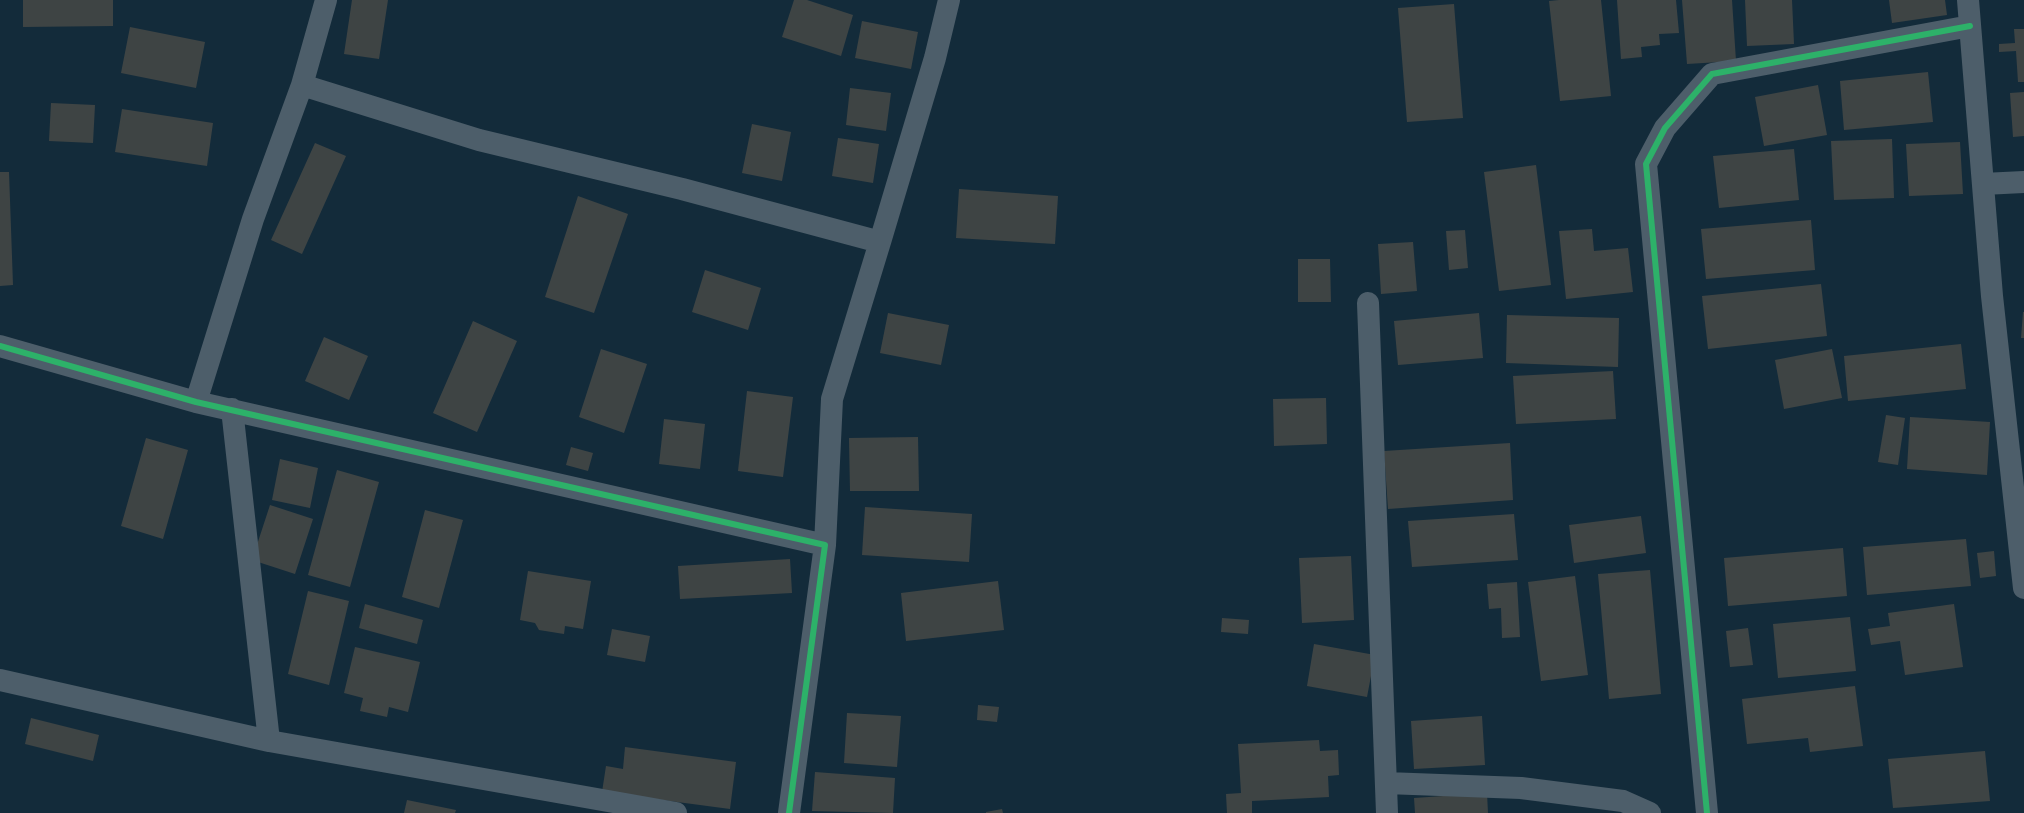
<!DOCTYPE html>
<html>
<head>
<meta charset="utf-8">
<style>
	body { margin:0 }
	canvas { display:block; background:#132b3a }
</style>
</head>
<body>
<canvas width="2024" height="813"></canvas>
<script>
const ctx = document.querySelector('canvas').getContext('2d');
ctx.lineJoin = 'round';
function fill(path, color) {
  ctx.fillStyle = color;
  ctx.fill(path, 'evenodd');
}
function strokePath(path, color, width, dash) {
  ctx.strokeStyle = color;
  ctx.lineWidth = width;
  ctx.lineCap = dash ? 'butt' : 'round';
  ctx.setLineDash(dash || []);
  ctx.stroke(path);
}
const building = new Path2D(`
	M23,0h90v26l-90,1z
	M352,0h36l-9,59 -35,-5z
	M794,0h13l46,15 -12,41 -59,-19z
	M1559,0h42l10,96 -51,5 -11,-100z
	M1617,0h59l3,33 -20,1 1,11 -19,2 1,10 -21,2z
	M1682,0h50l4,61 -49,3z
	M1745,0h47l2,44 -47,2z
	M1889,0h56l2,15 -55,8z
	M1454,4l9,114 -56,4 -9,-114z
	M862,21l56,11 -7,37 -56,-11z
	M130,27l75,15 -9,46 -75,-15z
	M2014,29h10v53h-6l-2,-31 -17,1v-8l16,-1z
	M1928,72l5,50 -89,8 -4,-49z
	M1818,85l9,50 -63,11 -9,-49z
	M850,88l41,5 -5,38 -40,-6z
	M2024,92v44l-11,1 -3,-44z
	M51,103l44,2 -2,38 -44,-2z
	M122,109l91,14 -6,43 -92,-14z
	M752,124l39,8 -9,49 -40,-8z
	M838,138l41,6 -6,39 -41,-7z
	M1892,139l2,59 -60,2 -3,-59z
	M1960,142l3,52 -54,2 -3,-52z
	M315,143l31,13 -44,98 -31,-14z
	M1794,149l5,51 -80,8 -6,-52z
	M1536,165l15,120 -52,6 -15,-119z
	M0,172h9l4,113 -13,1z
	M959,189l99,7 -3,48 -99,-6z
	M578,196l50,18 -34,99 -49,-16z
	M1811,220l4,50 -109,9 -5,-50z
	M1592,229l2,22 34,-3 5,44 -67,7 -7,-68z
	M1465,230l3,38 -19,2 -3,-39z
	M1413,242l4,49 -36,3 -3,-50z
	M1298,259h32l1,43h-33z
	M705,270l56,18 -13,42 -56,-18z
	M1821,284l6,52 -119,13 -6,-53z
	M2023,312h1v26h-3z
	M888,313l61,12 -8,40 -61,-12z
	M1479,313l4,45 -85,7 -4,-44z
	M1507,315l112,3 -1,49 -112,-4z
	M473,321l44,20 -40,91 -44,-19z
	M324,337l44,19 -19,44 -44,-19z
	M1961,344l5,45 -118,12 -4,-45z
	M601,349l46,15 -23,69 -45,-16z
	M1832,349l10,49 -58,11 -9,-49z
	M1613,371l3,48 -100,5 -3,-48z
	M747,391l46,6 -10,80 -45,-6z
	M1326,398l1,46 -53,2 -1,-47z
	M1886,415l19,3 -7,47 -20,-3z
	M1910,417l80,5 -3,53 -80,-6z
	M664,419l41,5 -5,45 -41,-5z
	M918,437l1,54h-69l-1,-53z
	M146,438l42,12 -25,89 -42,-13z
	M1510,443l3,57 -125,9 -4,-58z
	M571,447l22,6 -5,18 -22,-6z
	M280,459l38,9 -8,40 -38,-8z
	M337,470l42,12 -29,105 -42,-12z
	M270,505l43,14 -18,55 -43,-14z
	M865,507l107,7 -3,48 -107,-7z
	M425,510l38,10 -24,88 -37,-11z
	M1514,514l4,46 -106,7 -4,-46z
	M1641,516l5,37 -72,10 -5,-38z
	M1966,539l5,47 -104,9 -4,-48z
	M1843,548l4,48 -119,10 -4,-48z
	M1994,551l2,25 -16,2 -3,-25z
	M1351,556l3,64 -52,3 -3,-65z
	M790,559l2,34 -112,6 -2,-33z
	M1650,570l11,124 -52,5 -11,-125z
	M528,571l63,10 -8,48 -18,-3 -1,8 -25,-4 -4,-7 -15,-3z
	M1575,576l13,99 -47,6 -13,-99z
	M998,581l6,49 -98,11 -5,-48z
	M1517,582l3,55 -18,1 -1,-30 -12,1 -2,-25z
	M308,591l41,10 -20,84 -41,-11z
	M365,604l58,16 -6,24 -58,-16z
	M1954,604l9,63 -58,8 -5,-34 -29,4 -3,-16 22,-3 -2,-13z
	M1850,617l6,54 -78,7 -5,-54z
	M1222,618l27,2 -1,14 -27,-2z
	M1748,628l5,37 -23,2 -4,-36z
	M612,629l38,7 -5,26 -38,-7z
	M1314,644l61,11 -8,42 -60,-11z
	M355,647l65,15 -12,50 -19,-5 -2,10 -27,-6 3,-13 -19,-5z
	M1855,686l8,60 -53,6 -2,-14 -61,6 -5,-45z
	M978,705l21,2 -2,15 -20,-2z
	M847,713l54,3 -4,51 -53,-4z
	M1482,716l3,49 -71,4 -3,-48z
	M31,718l68,17 -6,26 -68,-17z
	M1319,740l1,11 18,-1 1,25 -11,1 1,21 -77,4v12h-25l-1,-19 15,-1 -3,-49z
	M625,747l111,15 -6,47 -128,-17 4,-26 17,3z
	M1985,751l5,50 -97,7 -5,-49z
	M815,772l80,6 -2,35 -81,-2z
	M1487,793l1,20h-73l-1,-15z
	M407,800l49,10 -1,3h-51z
	M1002,809l1,4h-17v-1z`);
const street = new Path2D(`
	M1968,0l24,296 32,292
	M302,85l177,55 203,49 198,53 55,-184 14,-58
	M1983,184l41,-2
	M1368,303l19,510
	M0,346l196,56 629,143 -36,268
	M196,402l57,-183 49,-134 24,-85
	M232,409l37,332 407,72
	M825,545l7,-146 48,-157
	M0,680l269,61
	M1386,783l135,5 102,13 27,12
	M1707,813l-61,-649 19,-36 47,-54 258,-48`);
const cycleway = new Path2D(`
	M0,346l196,56 629,143 -36,268
	M1707,813l-61,-649 19,-36 47,-54 258,-48`);
fill(building, '#3e4444');
strokePath(street, '#4d5e6a', 22);
strokePath(cycleway, '#2db169', 6);
</script>
</body>
</html>
